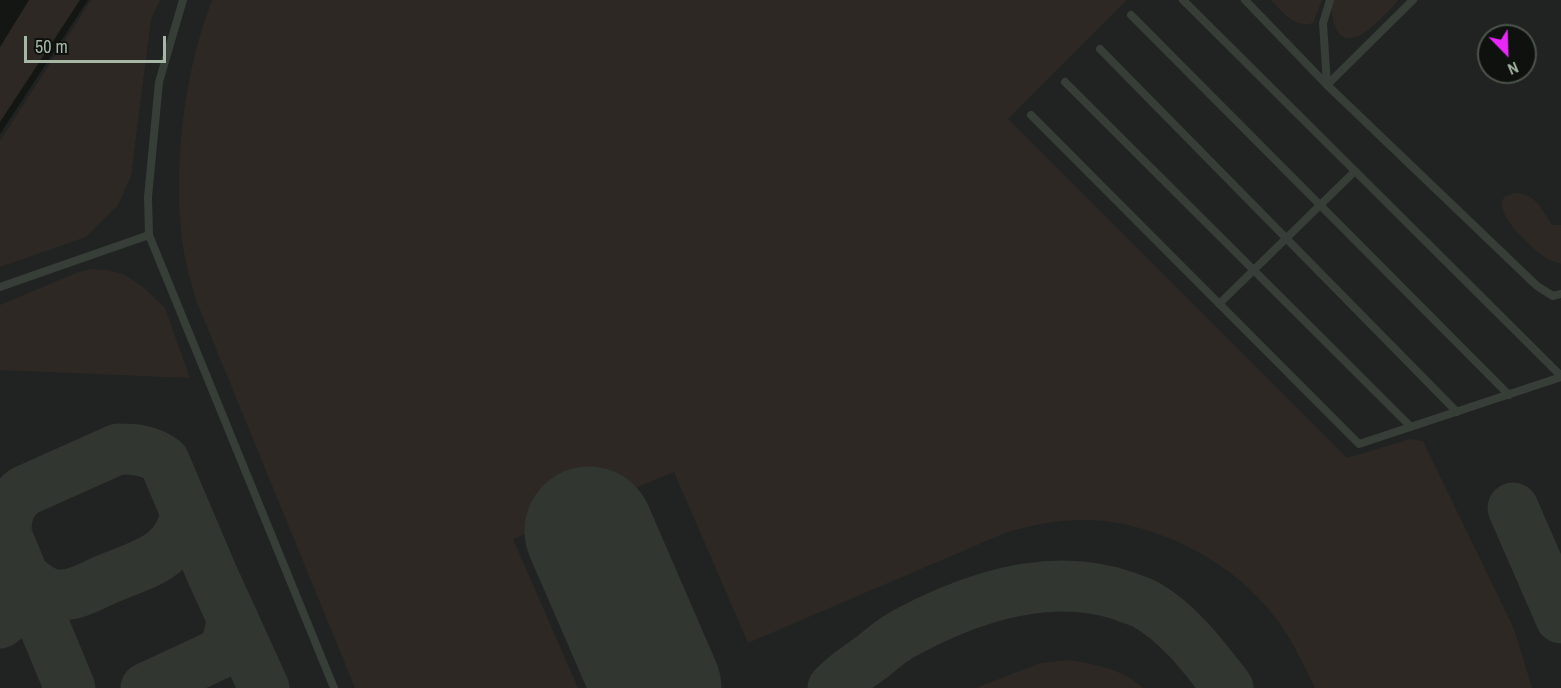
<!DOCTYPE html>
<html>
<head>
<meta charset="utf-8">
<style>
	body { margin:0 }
	#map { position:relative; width:1561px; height:688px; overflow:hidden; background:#141614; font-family:"Archivo Narrow",sans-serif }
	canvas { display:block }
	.north { position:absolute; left:1477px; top:24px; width:60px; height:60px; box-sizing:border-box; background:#0f110f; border:2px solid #4b534b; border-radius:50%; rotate:157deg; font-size:16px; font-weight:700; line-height:24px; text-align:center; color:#a6b7a5 }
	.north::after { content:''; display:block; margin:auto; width:21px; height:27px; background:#eb26fb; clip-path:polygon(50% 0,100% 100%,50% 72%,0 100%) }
	.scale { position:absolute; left:24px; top:36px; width:142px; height:27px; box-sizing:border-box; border:3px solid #a6b7a5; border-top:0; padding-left:8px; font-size:18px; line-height:21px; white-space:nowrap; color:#a6b7a5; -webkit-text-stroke:4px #0f110f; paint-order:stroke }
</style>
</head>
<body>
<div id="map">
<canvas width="1561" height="688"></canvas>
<div class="north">N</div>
<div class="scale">50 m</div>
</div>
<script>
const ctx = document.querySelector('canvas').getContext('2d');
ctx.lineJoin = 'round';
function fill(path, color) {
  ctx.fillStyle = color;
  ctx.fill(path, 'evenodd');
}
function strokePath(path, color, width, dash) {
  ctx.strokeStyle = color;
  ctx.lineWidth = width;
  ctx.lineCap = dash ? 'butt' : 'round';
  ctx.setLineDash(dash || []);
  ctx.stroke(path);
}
const built = new Path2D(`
	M88,0h1473v688h-1561v-554zM1489,36h36v36h-36z`);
const green = new Path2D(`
	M29,0h51l-80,122v-75z
	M91,0h69l-9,19 -20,157 -13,29 -32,32 -86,30v-126z
	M212,0h915l-119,119 339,339 63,-19 13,2 91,188 18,59h-217c-11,-22 -21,-44 -35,-64 -37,-53 -99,-89 -162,-101 -37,-7 -78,-1 -113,10l-257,110 -74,-171 -161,67 65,149h-223l-159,-388c-8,-27 -15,-54 -16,-82 -5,-69 7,-154 32,-218z
	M1271,0h51l-9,23c-18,6 -31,-12 -42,-23z
	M1333,0h66c-11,11 -50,59 -63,28 -4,-9 -6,-19 -3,-28z
	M1515,193c21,0 27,17 37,32h9v39c-6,-2 -13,-4 -18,-8 -10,-7 -55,-47 -37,-60 3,-1 6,-2 9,-3z
	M92,269l15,1 16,4 19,12 23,22 25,70 -190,-8v-65l76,-32z
	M1069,660c28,5 52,8 74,28h-167l64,-25z`);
const taxiway = new Path2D(`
	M1513,508l48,110
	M0,623c19,-13 21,-23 24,-46 11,9 23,19 37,18 16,0 30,-9 44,-15 37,-16 74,-22 81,-68
	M70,688l-64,-154c0,-19 3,-31 18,-43l94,-42c17,0 32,1 46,12l48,113 52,114
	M146,688l73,-34 7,-7 7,-28
	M833,688c11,-12 25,-21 39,-31 10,-8 21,-18 33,-24 65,-35 146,-62 219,-37 7,3 15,5 21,8 35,20 59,53 83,84`);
const runway = new Path2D(`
	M589,531l68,157`);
const service = new Path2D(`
	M183,0l-24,82 -11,115 1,38 185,453
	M1183,0l378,376
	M1245,0l82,85 210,201 16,10 8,-2
	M1131,15l378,380
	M1100,49l357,363
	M1065,82l346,345
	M1327,85l86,-85
	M1327,85l-4,-62 7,-23
	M1031,115l328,329 202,-67
	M0,287l149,-52
	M1219,304l136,-133`);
fill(built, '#202321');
fill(green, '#2e2824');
strokePath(taxiway, '#313631', 51);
strokePath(runway, '#313631', 129);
strokePath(service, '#373d37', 8);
</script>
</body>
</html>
